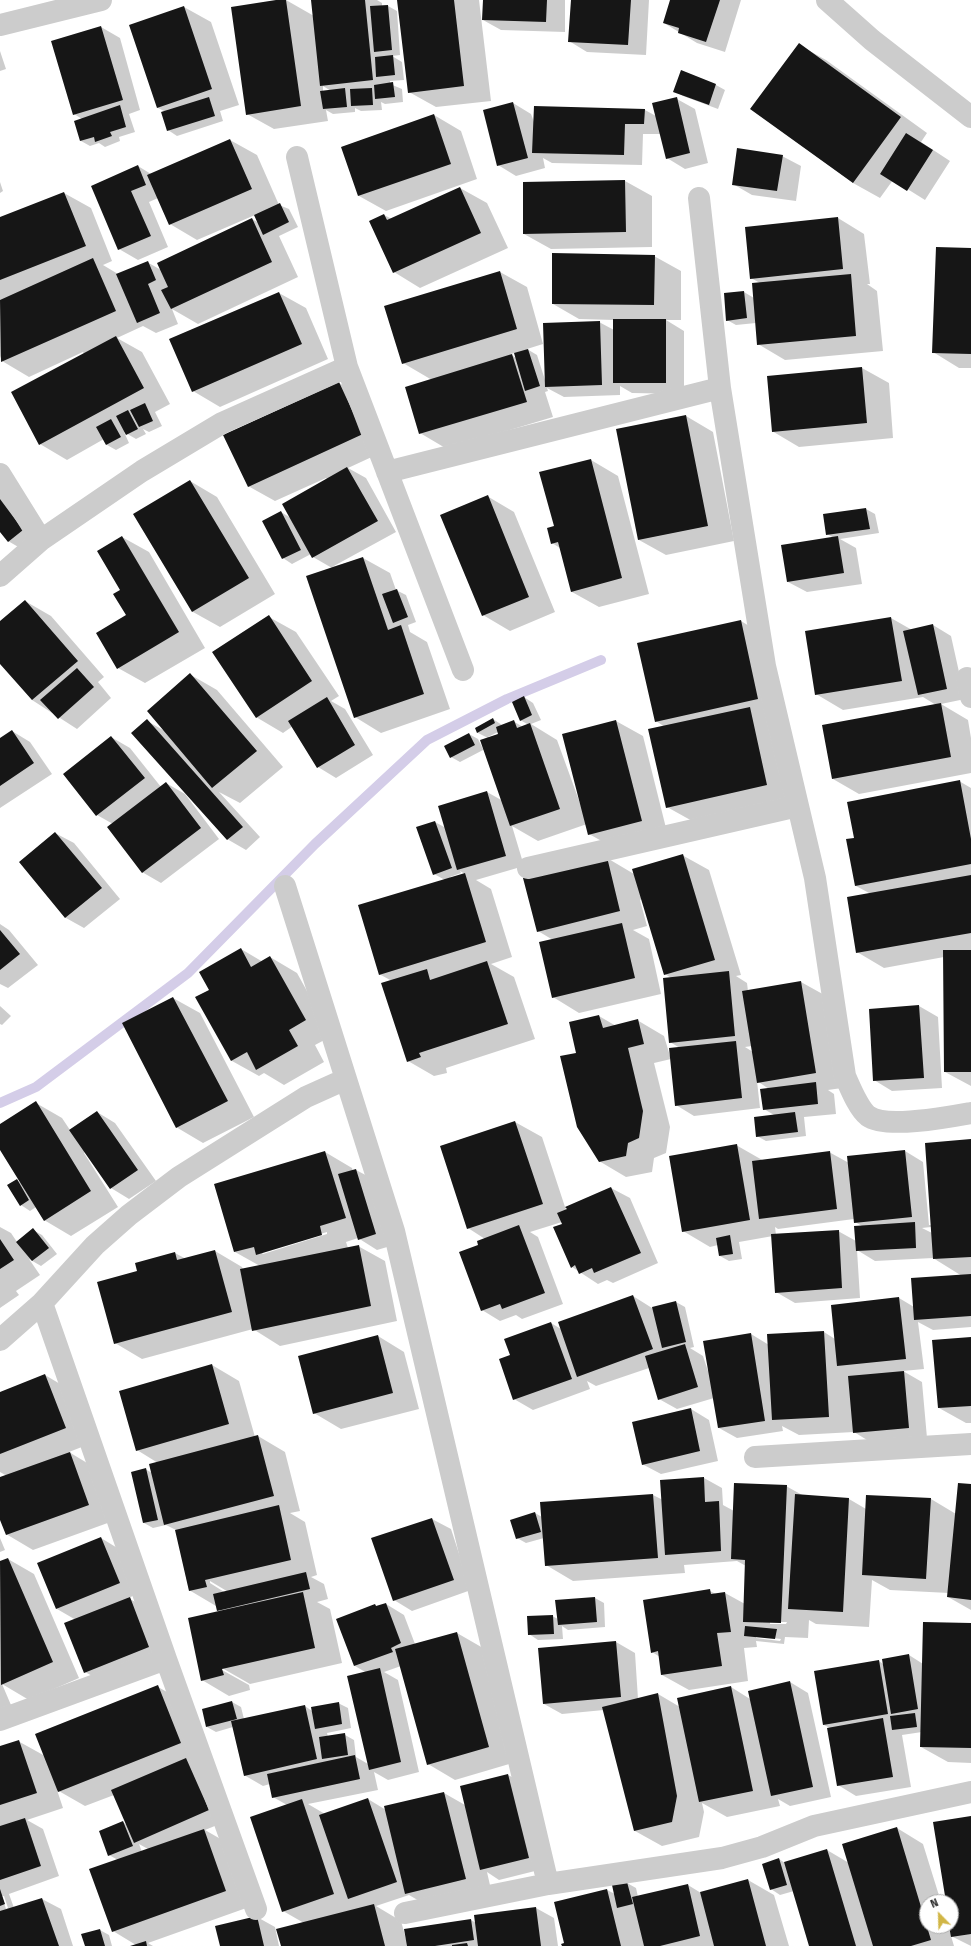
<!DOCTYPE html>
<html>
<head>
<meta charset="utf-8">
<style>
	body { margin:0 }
	#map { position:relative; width:971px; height:1946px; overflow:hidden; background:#fff; font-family:"Fira Sans",sans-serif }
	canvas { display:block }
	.north { position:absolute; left:919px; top:1894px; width:40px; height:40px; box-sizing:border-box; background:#fff; border:1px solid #acacac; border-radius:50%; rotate:337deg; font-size:11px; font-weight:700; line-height:16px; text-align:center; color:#2f2f2f }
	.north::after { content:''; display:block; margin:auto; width:14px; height:18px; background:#d1b646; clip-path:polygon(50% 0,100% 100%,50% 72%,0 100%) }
</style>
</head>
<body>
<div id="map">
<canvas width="971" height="1946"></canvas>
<div class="north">N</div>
</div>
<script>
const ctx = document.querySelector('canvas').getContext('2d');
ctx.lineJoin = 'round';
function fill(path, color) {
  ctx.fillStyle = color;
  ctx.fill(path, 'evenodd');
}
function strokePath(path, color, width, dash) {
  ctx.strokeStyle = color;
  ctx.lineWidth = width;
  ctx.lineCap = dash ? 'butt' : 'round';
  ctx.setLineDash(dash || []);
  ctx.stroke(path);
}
const shadow = new Path2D(`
	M283,0h3l28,16 -2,-16h65l5,3v3h6l9,5 3,44 -8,1 10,6 2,18 -14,1v3l12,5 1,13 -18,2 -4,-2 1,8 -21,1 -6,-3v4l-22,2 -7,-4 2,11 -54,8 -27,-15zM323,86l8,5 -8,1z
	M398,0h81l12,101 -55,6 -27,-15z
	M484,0h81v32l-64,-2 -18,-10z
	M572,0h77l-3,55 -59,-3 -18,-11z
	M671,0h70l-16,52 -28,-9 -33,-20z
	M184,7l27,15 28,83 -19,6 3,10 -46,15 -9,-6 -2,-18 -8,-4z
	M101,27l19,11 20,72 -11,4 6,18 -16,5 1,4 -15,6 -6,-4 -9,3 -9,-5 -6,-20 7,-2 -8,-5z
	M799,45l27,15 101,73 -6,9 29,19 -25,39 -32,-20 -13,18 -27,-15 -101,-74z
	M0,51l6,18 -6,2z
	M716,85l9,5 -7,19 -35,-13 -9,-5z
	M677,99l18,10 13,54 -23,6 -18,-11 -6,-24h-18l-1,31 -90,-2 -9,-5 2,10 -29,8 -18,-11 15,-62 18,11 3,8 111,-12 11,6z
	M434,115l27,16 16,48 -91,32 -27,-15 -17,-49z
	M230,140l27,15 22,50 10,4 9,18 -19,9 19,41 -100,47 -26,-15 6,15 -22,9 -13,-7 -26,12 25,14 28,52 -15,8 7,14 -13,6 -6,-3 3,5 -10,5 -12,-7 5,11 -13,7 -9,-5 -3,-6 -37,21 -27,-16 44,-90 -1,-2 -54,25 -27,-16 -2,-5v-138l64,-25 27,15 21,53 -9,4 15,9 29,-12 14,8 91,-51 7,4 -4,-8 -58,25 -27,-16 -12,-26 -9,4 19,45 -30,13 -19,-11 -27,-63 46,-20 13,8z
	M782,156l19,10 -5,35 -44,-6 -19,-11z
	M625,181l27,15v51l-101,2 -27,-15z
	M0,182l3,9 -3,2z
	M460,188l27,15 21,45 -88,40 -26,-16 -10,-57 8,4z
	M838,218l26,16 6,50h-3l10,7 6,60 -98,9 -27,-16 -2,-21 -20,2 -9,-5 17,-28 10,6 6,-15 -9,-5z
	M971,249v119h-12l-26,-16z
	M654,256l27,15v49h-15l18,11v63l-52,-1 -12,-7v9l-56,2 -17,-9 1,3 -3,1 8,25 -106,32 -27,-16 12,-53 -29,-17 97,-91 27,15 16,57 -16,5 10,6 8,25 54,-58 15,8v-10l-35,-1 -26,-15zM515,353l1,5 -6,-4z
	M279,293l27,15 22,51 -108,48 -27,-16z
	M862,368l27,15 4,55 -94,9 -27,-16z
	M339,383l27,15 23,51 -41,19 18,10 30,54 -64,35 31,-9 27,15 6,17 10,5 10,27 -8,3 2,7 17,10 23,67 -69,24 -26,-16 -23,-149 -19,-11 -2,-3 -19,10 -9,-6 -20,-37 18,-9 10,6 36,-39 -1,-1 -51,23 -27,-15z
	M686,416l27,16 21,109 -68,14 -27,-15z
	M591,460l27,16 31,118 -50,13 -27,-15 -12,-44 -8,-5z
	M190,481l27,16 58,97 -55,33 -27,-15z
	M0,487l41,54 -14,11 -19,-11 -8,-9z
	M487,496l27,16 41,100 -45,19 -27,-16z
	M866,509l9,5 4,19 -39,6 16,9 6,36 -55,8 -19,-10 46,-44 -7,-4z
	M122,537l27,15 56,96 -60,35 -27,-15 9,-53 -6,-25z
	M25,601l26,15 53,61 -6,5 13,16 -34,31 -45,-29 -32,-38v-40z
	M269,617l27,15 43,64 -8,5 14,8 28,46 -37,23 -18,-11 -25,-41 -10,7 -27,-16z
	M891,618l21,12 21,-5 18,11 14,63 -24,5 27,16 3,18v35l-112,21 -26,-15 103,-74 -13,-8 -80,13 -27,-16 -10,-62z
	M741,621l26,16 26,163 -99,22 -27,-15 -2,-80 -9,-6z
	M191,675l26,15 66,77 -43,36 -21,-11 41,45 -14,13 -19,-11 -80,-118 18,10z
	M524,697l9,6 8,17 -10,4 26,16 24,66 35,-85 27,15 25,100 -52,13 -27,-15 -2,-10 -49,17 -26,-15 12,40 -48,14 15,9 21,68 -21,7 23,13 21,62 -89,29 1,5 -13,3 -26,-15 -16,-80 -13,-7 66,-94 -11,-6 1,-52 11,6 41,-36 16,9 -18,-52 -25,13 -9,-5 18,-23 9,5 5,10 5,-11 -10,-5 -2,-5 17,-9 9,6 11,-4 10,6 6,-2 -9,-5zM498,732l1,2 -10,4 -1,-1zM460,871l5,3 -14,4 -1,-1 11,-4z
	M12,731l18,11 22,32 -52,34v-69z
	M111,737l19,11 31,39 5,-4 19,11 34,45 -58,44 -19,-11 -29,-48 -16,-9z
	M959,781l12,7v298l-26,-14 -1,-115 -60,11 -27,-16 14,-58 -15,-8 -1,-47z
	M55,833l19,10 46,56 -36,29 -18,-10 -46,-56z
	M682,855l27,15 32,105 -5,1 11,7 1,8 53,-9 27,15 14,91 -14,2 6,4 2,20 -32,3 2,19 -40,5 -9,-5 17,-21 -10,-6 5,-20 -12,-8 3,27 -66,8 -18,-11 -5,-46 -17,4 16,64 -4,26 -12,5 -2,14 -26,5 -27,-16 -21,-107 21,-38 17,10 21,-6 27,16 6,20 10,-8 -10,-6 1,-64 -6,-4 -23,-75 -2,1 7,26 -14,4 16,9 12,55 -82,19 -26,-16v-57l-15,-9 69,-73 27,16zM752,1046l1,6 -8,-5z
	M0,924l9,6 29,35 -30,23 -8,-4z
	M241,949l22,13 7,-5 27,16 35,63 -17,9 9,17 -40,23 -20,-12 -5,3 -27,-15 -21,-71z
	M173,998l27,15 54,104 -51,26 -27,-16z
	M0,1006l11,10 -9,9 -2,-1z
	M919,1006l19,11 4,71 -50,3 -18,-11 -4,-70z
	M36,1103l26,15 8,12 27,-18 18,11 41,58 -27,18 -18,-11 -26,-36 -1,1 34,54 -47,29 -27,-16 -8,-13 -6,4 -9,-6 -4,-25 4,3 -21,-34v-24z
	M515,1122l27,15 24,73 45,-22 19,10 28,65 -45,20 -6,-3 -9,4 -26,-17 -10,-45 -32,10 8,5 25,67 -41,15 -6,-4 -16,6 -18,-11 -3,-65 6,-6 -17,-11 -27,-82z
	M971,1140v187l-38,3 -15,-8 6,47 -21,2 19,11 5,56 -55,5 -18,-11 -55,3 -17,-9 1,5 -46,7 -18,-10 -5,-30 -37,11 -18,-10 -10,-31 -53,18 -9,-5 3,8 -57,21 -19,-11 -3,-43 40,-33 10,6 72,-33 19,12 24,-6 9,5 9,40 -4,1 13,8 5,15 43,-37 18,11 -1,-10 56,-3 11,7 64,-41 15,9 48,-31 -29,-18 -58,3 -18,-11 3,48 -65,5 -19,-11 -3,-56 -34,6 3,17 -13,2 -9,-5 -2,-11 -8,2 -27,-16 53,-86 28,16 65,-9 20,11 56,-12 18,11 6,63h2zM854,1219l1,3 7,4 -6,15 -18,-10 -62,4 -1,-8 3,2zM931,1227l1,6 -10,-5z
	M325,1152l27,16 1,3 3,-1 19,10 19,65 -17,5 -19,-12 -12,4 2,6 10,-2 27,15 12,60 -117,25 -27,-17 -111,30 -27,-16 24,-71 36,-19 11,6 29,-8 27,16 1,2 17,-3 -25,-14zM327,1232v2l-64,20 -2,-2z
	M0,1227l11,6 6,9 16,-12 9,5 15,19 -16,12 -12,-7 11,16 -24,16 3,4 -19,13z
	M378,1336l26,16 15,57 -78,20 -27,-16z
	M971,1338v85h-5l-27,-15z
	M212,1365l27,16 16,56 3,-1 27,16 15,59 -10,2 15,9 12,53 -6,2 13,7 4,15 -11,3 13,7 12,54 -92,21 -28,-16v2l27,15 1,5 -21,6 -27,-16 19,-68 -5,-6 -27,-16 -13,-60 -10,-5 -13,3 -9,-5 1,-54 7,4 6,-10 -21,-13zM210,1581l20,12 -1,2 -19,-12z
	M45,1375l27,16 20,52 -23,9 28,17 19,51 -83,30 -27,-16 -6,-17v-39l7,-2 -7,-4v-79z
	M691,1409l18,11 9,41 -57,13 -19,-10z
	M704,1478l18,10 1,17 11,6 52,-25 18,10 45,3 17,10 65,-10 25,15 15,-29v125l-23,-13 1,-4 -59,-3 -18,-10 -3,47 -53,-3 -7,-4 -1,18 -23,-1 -1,7 -28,-3 1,6 -13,1 4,33 -59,9 -27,-15 -2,-18 -8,-5 58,-61 6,3 9,-1 20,11 1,-38 -9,-5 -53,4 1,8 -112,8 -27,-16 -2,-27 -18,5 -9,-5 18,-25 7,4 -1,-14 112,-8 10,5zM770,1622h17l-1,2h-16zM756,1636l25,3 -1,2 -24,-3z
	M432,1519l19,10 20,61 -59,21 -18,-11z
	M0,1538l5,12 -5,2z
	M101,1538l18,11 19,45 -10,4 20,11 19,48 -64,25 -18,-10 -9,-52 -19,-11z
	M8,1559l26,15 45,104 -50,22 -27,-16 12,28 -14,6v-156z
	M595,1598l9,5 1,24 -37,3 -6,-4 1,13 -25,1 -9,-6 23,-18 6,3z
	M386,1604l18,11 11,29 42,-11 26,15 33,114 -61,18 -27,-16 -27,-98 -17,6 14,8 21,92 -31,8 -14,-8 4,18 -70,14 17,10 43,-15 18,11v-3l58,-14 21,12 43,-30 19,10 20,83 -48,12 -12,-8 5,22 -59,15 -24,-14 -33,11 25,15 5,18 65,-19 5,3 60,-15 18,10 4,28h-276l22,-23 -21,-12 4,-106 -14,-8 -3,-13 -7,2 -19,-11 -11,-48 -17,5 -9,-5 25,-25 9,5 3,12 61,-13 7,5 26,-8 10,5 3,20 -24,5 1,4 17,-2 9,5 2,17 12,7 -1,-91 -12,-7 20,-61 3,2z
	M971,1624v139l-23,-1 -27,-15 1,-15 -20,3 9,52 -55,9 -18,-11 -8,-57 -6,-3 55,-64 4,3 26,-9 14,9z
	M616,1642l19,11 3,46 20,-5 22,13 51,-20 19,12 40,-17 18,11 23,104 -41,9 -12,-7 2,7 -53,11 -25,-14 2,9 -5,25 -37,9 -27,-15 -31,-121 -42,4 -18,-10 -5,-55z
	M158,1687l27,15 42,119 -22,9 26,15 21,61 -104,37 5,3h-21l4,-1 -23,-14 5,-71 -9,-5 14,-33 4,3 -13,-30 -29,11 -28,-16 6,18 -36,12 16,9 16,47 -50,18 5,14 28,-9 19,10 12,37h-73v-199l18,-6 27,15zM139,1844l9,5 -6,3zM2,1896h2l4,12 -2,1z
	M971,1817v129l-20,-10 3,10h-144l-16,-55 -14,4 -9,-6 8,-30 6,4 42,-13 22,13 48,-35 26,16 18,58h-14v24h21l3,6v-30h-4z
	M748,1880l26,15 15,51h-226l44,-56 8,4 12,-11 9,5 2,9 50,-12 13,8z
	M257,1917l18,10 4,19h-58z
	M100,1930l9,5 3,11h-26z`);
const stream = new Path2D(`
	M0,1103l36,-16 152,-114 127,-129 112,-104 80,-41 94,-39`);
const building = new Path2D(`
	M276,0h10l15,106 -55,9 -15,-108z
	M311,0h54l8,80 -53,6z
	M397,0h57l10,86 -56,7z
	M483,0h64l-1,22 -64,-2z
	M571,0h60l-3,45 -60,-3z
	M670,0h50l-14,42 -28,-9 1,-5 -16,-5z
	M388,5l4,45 -18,2 -4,-46z
	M184,6l28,83 -55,19 -28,-83z
	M101,26l22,74 -50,15 -22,-74z
	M799,43l102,74 -48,66 -103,-74z
	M393,55l2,20 -19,2 -1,-20z
	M681,70l35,14 -7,21 -36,-13z
	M393,82l2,15 -20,2 -1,-14z
	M345,88l2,19 -24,2 -3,-18z
	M372,88l1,17 -22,1 -1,-17z
	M209,97l6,19 -48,15 -6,-19z
	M677,97l13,56 -24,6 -14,-56z
	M513,102l15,56 -31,8 -14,-56z
	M120,105l6,22 -16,5 2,4 -17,6 -1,-5 -14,4 -6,-20z
	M534,106l111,3 -1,15h-19l-1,31 -92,-2z
	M434,114l17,50 -93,32 -17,-49z
	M906,133l27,17 -26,41 -27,-17z
	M230,139l22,50 -83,36 -22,-50z
	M737,148l46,7 -6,36 -45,-6z
	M138,165l8,20 -15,6 20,45 -33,14 -27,-64z
	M625,180l1,52 -103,2v-52z
	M460,187l21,46 -88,40 -24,-52 15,-7 3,6z
	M64,192l22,54 -86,34v-63z
	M280,203l9,19 -26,13 -9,-20z
	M838,217l5,52 -93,10 -5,-52z
	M252,218l20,44 -101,47 -10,-19 7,-3 -11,-24z
	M936,247l35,1v106l-39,-1z
	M552,253l103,2 -1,50 -102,-1z
	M93,258l23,53 -115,51 -1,-62z
	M148,261l8,19 -8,4 12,29 -23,10 -21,-49z
	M500,271l17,58 -115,35 -18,-58z
	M851,274l5,62 -99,9 -5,-62z
	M744,291l3,27 -21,3 -2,-28z
	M279,292l23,52 -110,48 -23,-53z
	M613,319h53v64h-53z
	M600,321l2,64 -57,2 -2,-64z
	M116,336l28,52 -105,57 -28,-53z
	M528,349l12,37 -15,5 -11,-38z
	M512,354l15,48 -108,32 -14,-47z
	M862,367l5,56 -95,9 -5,-56z
	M339,382l24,52 -115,53 -25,-52z
	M145,403l8,18 -14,6 -9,-17z
	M128,410l10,19 -12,6 -10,-19z
	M686,415l22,111 -70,14 -22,-111z
	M111,419l10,18 -15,8 -10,-18z
	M591,459l31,119 -51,14 -13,-50 -7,2 -4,-16 7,-2 -15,-54z
	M347,467l31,54 -66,37 -30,-54z
	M190,480l59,98 -57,34 -59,-98z
	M488,495l41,102 -47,19 -42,-101z
	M0,499l23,31 -15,12 -8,-10z
	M866,508l4,21 -44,6 -3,-21z
	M281,511l20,39 -19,9 -20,-38z
	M122,536l57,96 -62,37 -21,-36 30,-18 -13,-21 7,-4 -23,-39z
	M838,536l6,37 -57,9 -6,-37z
	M363,557l25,73 13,-5 23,69 -70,24 -48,-142z
	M397,589l11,28 -15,6 -11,-29z
	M25,600l53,61 -46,39 -32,-36v-43z
	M269,615l43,66 -56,37 -44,-66z
	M891,617l11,64 -87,14 -10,-64z
	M741,620l17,79 -103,23 -18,-79z
	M933,624l14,65 -29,6 -15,-64z
	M77,668l17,19 -36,32 -18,-19z
	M190,673l67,78 -45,37 -65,-77z
	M524,696l8,19 -12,6 -8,-19z
	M327,697l28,48 -38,23 -29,-47z
	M941,703l10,54 -119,22 -10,-54z
	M750,707l17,78 -101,23 -18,-79z
	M493,718l2,5 -18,10 -2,-5z
	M147,719l96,108 -16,13 -96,-107z
	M514,720l3,8 13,-5 30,86 -50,17 -30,-86 18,-6 -2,-7z
	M616,720l26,101 -54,14 -26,-101z
	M12,730l22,33 -34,23v-48z
	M469,733l6,12 -25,13 -6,-12z
	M111,736l34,42 -49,38 -33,-42z
	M960,780l11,59v25l-116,22 -9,-47 8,-1 -7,-36z
	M166,782l35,46 -59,45 -35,-46z
	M487,791l19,65 -49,14 -19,-64z
	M435,821l17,47 -19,7 -17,-48z
	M55,832l47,56 -37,30 -46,-56z
	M683,854l32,106 -51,15 -32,-106z
	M607,857l13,54 -83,21 -14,-54z
	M465,873l21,69 -107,33 -21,-70z
	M971,875v58l-115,20 -9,-56z
	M622,923l13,55 -83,20 -13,-56z
	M0,930l20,24 -20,16z
	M241,948l10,19 19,-11 36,64 -17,10 9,16 -42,24 -9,-18 -16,9 -36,-64 14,-7 -10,-18z
	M943,950h28v122h-27z
	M487,961l21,63 -89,29 2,4 -14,5 -26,-79 46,-14 3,11z
	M729,971l6,65 -66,7 -6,-65z
	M801,981l15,92 -59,10 -15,-92z
	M173,997l55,104 -52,27 -54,-105z
	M919,1005l5,73 -51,3 -4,-72z
	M599,1015l4,13 35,-9 6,25 -16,4 15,63 -4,27 -11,5 -2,13 -27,6 -22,-35 -17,-71 16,-3 -7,-31z
	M736,1041l6,57 -67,8 -6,-58z
	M816,1082l2,22 -55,6 -3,-21z
	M36,1101l55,90 -47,30 -44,-71v-26z
	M97,1111l41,59 -28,19 -41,-59z
	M795,1112l3,20 -42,5 -2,-20z
	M515,1121l28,83 -76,25 -27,-83z
	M971,1139v118l-38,2 -8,-116z
	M737,1144l13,76 -68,12 -13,-76z
	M905,1150l7,67 -58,6 -7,-67z
	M325,1151l21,67 -26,8 2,9 -66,20 -2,-8 -20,5 -20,-68z
	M830,1151l7,58 -78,10 -7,-58z
	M356,1169l20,65 -18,6 -20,-66z
	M17,1179l12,21 -9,6 -13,-21z
	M611,1187l30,66 -47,20 -2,-5 -13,6 -4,-9 -4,3 -18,-41 9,-3 -5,-11 10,-4 -2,-2z
	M915,1222l1,26 -60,3 -2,-25z
	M519,1225l26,68 -43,16 -2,-5 -19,7 -22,-59 19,-7 -1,-4z
	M33,1228l16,20 -17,13 -16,-19z
	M839,1230l3,58 -67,5 -4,-59z
	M730,1235l3,19 -14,2 -3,-18z
	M0,1239l14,21 -14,9z
	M359,1245l12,61 -119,25 -12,-62z
	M215,1250l17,62 -118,32 -17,-62 40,-11 -2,-8 40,-11 2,8z
	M971,1274v42l-57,4 -3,-42z
	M633,1295l20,54 -76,28 -19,-55z
	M899,1297l7,62 -69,7 -6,-61z
	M676,1301l10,41 -24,6 -10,-41z
	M551,1322l21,57 -59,21 -14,-41 11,-4 -6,-16z
	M824,1331l5,86 -57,3 -5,-86z
	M751,1333l14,88 -47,7 -15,-87z
	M378,1335l15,58 -80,21 -15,-58z
	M971,1337v69l-33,2 -6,-68z
	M685,1344l13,43 -40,13 -13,-44z
	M212,1364l17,60 -93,27 -17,-60z
	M904,1371l5,57 -56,5 -5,-57z
	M45,1374l21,54 -66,26v-62z
	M691,1408l9,43 -58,14 -10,-43z
	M258,1435l16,61 -110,29 -15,-61z
	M70,1452l19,53 -83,30 -6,-15v-43z
	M146,1468l12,52 -15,3 -12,-51z
	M704,1477l1,25 14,-1 2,50 -56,4 -5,-75z
	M734,1483l53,2 -6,138 -38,-1 2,-62 -14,-1z
	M958,1483l13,1v116l-24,-3z
	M653,1494l5,64 -113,8 -5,-64z
	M795,1494l54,4 -6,114 -55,-3z
	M866,1495l65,3 -5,81 -64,-4z
	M279,1505l12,55 -86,20 2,7 -18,4 -14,-61z
	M535,1512l6,20 -25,7 -6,-19z
	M432,1518l22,62 -61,21 -22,-63z
	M101,1537l19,46 -64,26 -19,-46z
	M8,1558l45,104 -52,23 -1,-124z
	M306,1572l4,17 -93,22 -4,-17z
	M710,1589l1,5 14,-2 6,40 -14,1 5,33 -61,9 -3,-24 -7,2 -8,-53z
	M303,1592l12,56 -93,21 2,6 -23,6 -13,-63z
	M130,1597l19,50 -65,26 -20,-50z
	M595,1597l2,25 -39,3 -3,-25z
	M386,1603l15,40 -10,5 2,4 -39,14 -18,-47 39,-15 1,2z
	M553,1615l1,19 -26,1 -1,-19z
	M923,1622l48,1v125l-51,-1z
	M745,1626l32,3 -2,10 -31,-3z
	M457,1632l32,115 -62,18 -32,-116z
	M616,1641l5,56 -78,7 -5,-56z
	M909,1654l9,55 -27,5 -9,-55z
	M879,1660l9,54 -65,11 -9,-54z
	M380,1668l21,94 -32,8 -22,-94z
	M790,1681l23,106 -42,9 -23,-105z
	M158,1685l23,58 -123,49 -23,-58z
	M731,1686l22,105 -54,11 -22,-104z
	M658,1693l19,103 -5,26 -38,9 -32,-124z
	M232,1701l5,18 -31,8 -4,-18z
	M339,1702l3,22 -27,5 -4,-22z
	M305,1705l12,54 -73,17 -13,-55z
	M915,1713l2,14 -25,3 -2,-14z
	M883,1718l10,59 -56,9 -10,-58z
	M345,1733l3,22 -26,4 -3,-22z
	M19,1740l18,53 -37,12v-59z
	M355,1755l5,24 -88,19 -5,-24z
	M186,1758l23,52 -75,33 -23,-53z
	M508,1774l21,84 -49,12 -20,-84z
	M444,1792l22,87 -61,15 -21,-88z
	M368,1798l29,84 -49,17 -29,-84z
	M302,1799l32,95 -52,18 -32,-95z
	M971,1816v118l-20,3 -2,-11h2v-24h-5l-13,-80z
	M25,1818l16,48 -41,14v-54z
	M123,1821l10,25 -25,10 -9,-25z
	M897,1827l34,113 -20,6h-38l-31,-102z
	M204,1829l22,62 -114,41 -23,-63z
	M827,1849l29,97h-47l-25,-84z
	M779,1858l8,27 -17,5 -8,-26z
	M748,1879l18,67h-52l-14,-54z
	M627,1882l6,22 -16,4 -5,-23z
	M688,1884l12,52 -40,10h-16l-12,-49z
	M0,1889l5,15 -5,2z
	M607,1889l14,57h-59l-1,-2 3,-1 -10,-41z
	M42,1898l17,48h-59v-35z
	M374,1904l11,42h-104l-5,-17z
	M536,1907l5,39h-63l-4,-31z
	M257,1916l7,30h-44l-5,-20z
	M471,1919l3,21 -39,6h-28l-3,-17z
	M100,1929l5,17h-20l-4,-12z
	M146,1941l1,5h-17z
	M467,1943l1,3h-16v-1z`);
const minor = new Path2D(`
	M827,0l45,40 99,77
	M0,25l101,-25
	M297,157l50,210 116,303
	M699,198l21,190 45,278 50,212 30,198c5,11 13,32 23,40 18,13 81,1 103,-3
	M387,472l333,-84
	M0,474l41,66
	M0,576l41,-36 101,-69 80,-48 125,-56
	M967,678l4,19
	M528,868l270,-62
	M285,886l109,345 154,653
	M42,1303l124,356 90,250
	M0,1340l42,-37 53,-58 34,-30 50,-38 127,-80 40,-18
	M755,1457l216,-13
	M0,1720l166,-61
	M405,1913l143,-29 174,-26 40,-11 52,-21 157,-34`);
fill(shadow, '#0003');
strokePath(stream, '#d4cde8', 10);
fill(building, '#161616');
strokePath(minor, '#ccc', 22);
</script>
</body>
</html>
